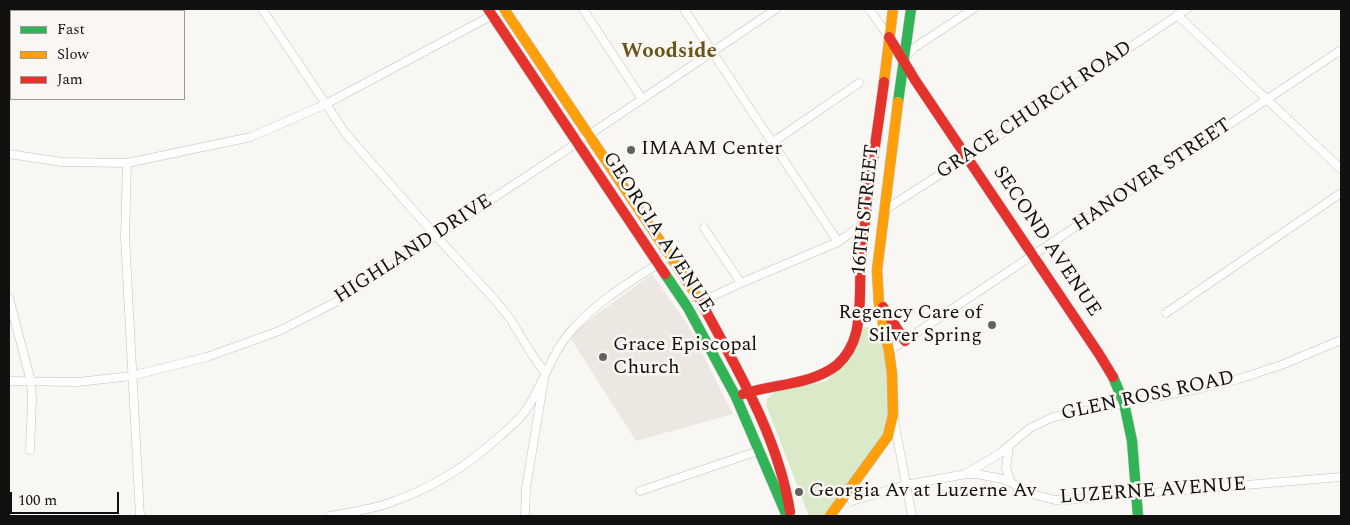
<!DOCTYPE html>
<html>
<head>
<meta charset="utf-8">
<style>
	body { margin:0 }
	#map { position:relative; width:1350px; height:525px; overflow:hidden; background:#f9f7f4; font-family:Spectral,serif }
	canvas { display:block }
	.frame { position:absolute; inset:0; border:10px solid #121110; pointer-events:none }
	.legend { position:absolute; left:10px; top:10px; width:175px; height:90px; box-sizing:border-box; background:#faf7f3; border:1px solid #9d9b98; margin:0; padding:6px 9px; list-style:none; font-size:15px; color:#121110 }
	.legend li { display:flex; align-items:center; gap:10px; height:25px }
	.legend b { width:25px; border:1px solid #9d9b98 }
	.scale { position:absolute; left:10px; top:492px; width:109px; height:22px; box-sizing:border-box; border:2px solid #121110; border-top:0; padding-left:6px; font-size:15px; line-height:18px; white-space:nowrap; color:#121110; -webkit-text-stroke:4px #faf7f3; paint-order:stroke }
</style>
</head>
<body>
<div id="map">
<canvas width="1350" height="525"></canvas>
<div class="frame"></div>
<ul class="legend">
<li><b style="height:6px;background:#30b455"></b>Fast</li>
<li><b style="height:6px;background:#ff9f0a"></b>Slow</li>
<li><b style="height:6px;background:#e5322d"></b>Jam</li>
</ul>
<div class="scale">100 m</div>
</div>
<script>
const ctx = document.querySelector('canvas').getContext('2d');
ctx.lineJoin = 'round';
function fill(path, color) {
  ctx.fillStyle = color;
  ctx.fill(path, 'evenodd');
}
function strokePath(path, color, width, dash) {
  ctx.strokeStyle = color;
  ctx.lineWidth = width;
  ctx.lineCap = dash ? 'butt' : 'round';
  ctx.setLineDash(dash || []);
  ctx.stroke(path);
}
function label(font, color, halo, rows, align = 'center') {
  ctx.font = font + ' Spectral,serif';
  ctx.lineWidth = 5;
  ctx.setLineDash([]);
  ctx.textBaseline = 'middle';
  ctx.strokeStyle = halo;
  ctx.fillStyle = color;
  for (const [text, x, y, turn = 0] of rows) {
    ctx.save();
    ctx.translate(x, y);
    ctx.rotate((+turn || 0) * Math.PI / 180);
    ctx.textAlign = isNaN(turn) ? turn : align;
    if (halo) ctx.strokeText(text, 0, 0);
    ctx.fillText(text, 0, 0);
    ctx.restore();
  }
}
const built = new Path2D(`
	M652,274l36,51 45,89 -97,27 -65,-102 10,-13z`);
const green = new Path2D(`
	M862,327l11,1 2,10 7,1 5,24 2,46 -2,25 -60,82h-18l-43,-111 1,-6 8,-7 51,-11 25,-24z`);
const street = new Path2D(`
	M262,9l84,125 90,102 59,64 16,20 20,33 14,20 -19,115 -1,28
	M583,9l59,90
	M684,9l154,233
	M869,9l20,28
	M1177,15l164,154
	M904,59l10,-11 59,-39
	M773,142l86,-59
	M9,154l53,8 65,1 124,-26 75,-33 178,-95
	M127,163l-2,74 15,279
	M883,211l84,-54 220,-148
	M704,228l37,55
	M9,298l22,84 1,17 -2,51
	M688,308l53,-25 97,-41 28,-20
	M1166,313l175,-120
	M889,351l452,-301
	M9,381l69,1 53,-6 76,-19 72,-26 55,-28 243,-160 199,-134
	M894,420l18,96
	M1009,446l-3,22 5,14
	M967,473l32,-19 31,-26 23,-11 145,-28 41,-10 45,-15 57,-24
	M640,491l118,-40
	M852,501l54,-16 60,-11h10l27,5 33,16 19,5h12l274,-23
	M330,516c19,-4 40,-6 59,-13 42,-14 78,-37 110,-66 10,-9 22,-18 29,-30 16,-25 23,-53 43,-76 28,-32 64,-52 99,-75`);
const fast = new Path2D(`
	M898,102l13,-93
	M665,274l23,34 48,89 51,119
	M1113,377l11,26 8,38 6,75`);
const slow = new Path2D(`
	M504,9l197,293
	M884,82l9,-73
	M830,516l58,-80 5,-21 -1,-41 -3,-23 -10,-46 -2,-35 21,-168`);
const jam = new Path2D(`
	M488,9l177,265
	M889,37l26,43 184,274 14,23
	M701,302c36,67 77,134 89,210
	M883,307l22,34
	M743,394c30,-10 69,-9 94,-29 10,-9 16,-20 19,-32 6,-24 3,-49 5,-73 5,-59 15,-118 23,-178`);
const markers = [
	[631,150,5,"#636260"],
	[992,325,5,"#636260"],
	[603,357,5,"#636260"],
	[799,492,5,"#636260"]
];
const streetNames = [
	["GRACE CHURCH ROAD",1035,111,-34],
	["HANOVER STREET",1153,176,-34],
	["16TH STREET",867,210,-84],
	["GEORGIA AVENUE",657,233,57],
	["SECOND AVENUE",1046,242,56],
	["HIGHLAND DRIVE",414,250,-33],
	["GLEN ROSS ROAD",1148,397,-12],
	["LUZERNE AVENUE",1153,492,-4]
];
const poiNames = [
	["IMAAM Center",641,150],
	["Regency Care of",982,314,"right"],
	["Silver Spring",982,337,"right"],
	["Grace Episcopal",613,346],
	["Church",613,369],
	["Georgia Av at Luzerne Av",809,492]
];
const neighbourhoodNames = [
	["Woodside",669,53]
];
fill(built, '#ede7e1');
fill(green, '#dae9c7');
strokePath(street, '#c1c0be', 9);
strokePath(fast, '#c1c0be', 11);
strokePath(slow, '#c1c0be', 11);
strokePath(jam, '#c1c0be', 11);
strokePath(street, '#fefefd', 8);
strokePath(fast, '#30b455', 10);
strokePath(slow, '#ff9f0a', 10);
strokePath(jam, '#e5322d', 10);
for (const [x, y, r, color] of markers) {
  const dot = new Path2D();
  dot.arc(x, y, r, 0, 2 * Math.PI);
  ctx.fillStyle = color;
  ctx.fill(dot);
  strokePath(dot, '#faf7f3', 2);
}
label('20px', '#121110', '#faf7f3', streetNames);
label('20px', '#121110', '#faf7f3', poiNames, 'left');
label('bold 21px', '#69551a', '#faf7f3', neighbourhoodNames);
</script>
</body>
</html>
